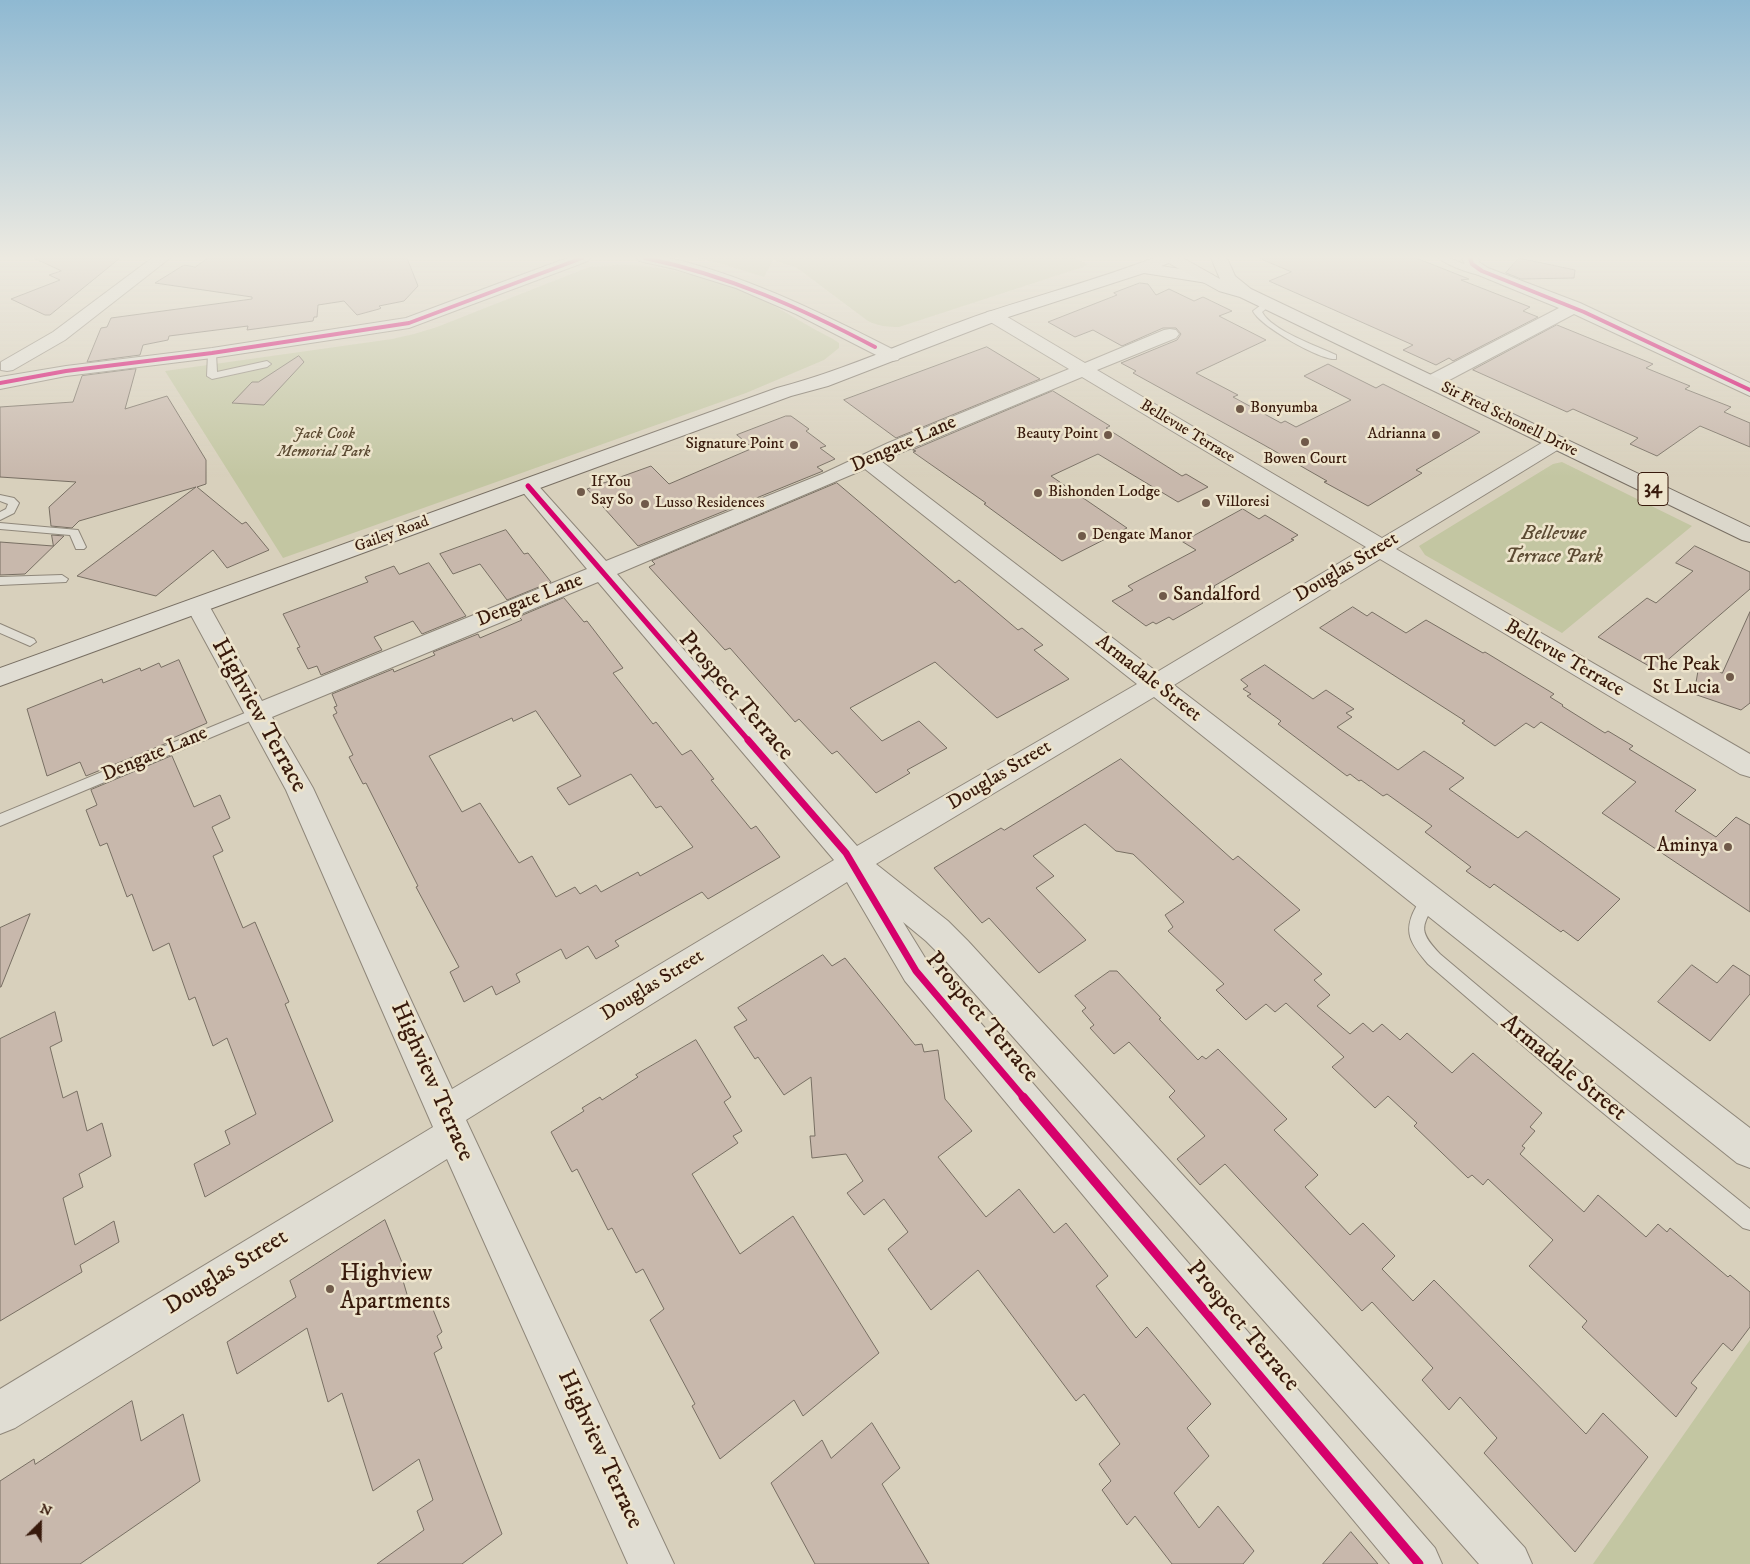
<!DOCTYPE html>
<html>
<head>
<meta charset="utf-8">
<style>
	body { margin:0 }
	#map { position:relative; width:1750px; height:1564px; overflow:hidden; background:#d8d0bc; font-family:"IM FELL DW Pica",serif }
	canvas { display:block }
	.north { position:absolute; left:15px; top:1499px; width:50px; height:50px; -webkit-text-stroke:4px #ede4cc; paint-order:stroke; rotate:23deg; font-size:14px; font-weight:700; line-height:20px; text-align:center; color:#381a0c }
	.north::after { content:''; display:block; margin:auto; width:18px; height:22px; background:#381a0c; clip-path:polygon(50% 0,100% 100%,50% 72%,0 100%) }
</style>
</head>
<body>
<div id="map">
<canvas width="1750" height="1564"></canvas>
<div class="north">N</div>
</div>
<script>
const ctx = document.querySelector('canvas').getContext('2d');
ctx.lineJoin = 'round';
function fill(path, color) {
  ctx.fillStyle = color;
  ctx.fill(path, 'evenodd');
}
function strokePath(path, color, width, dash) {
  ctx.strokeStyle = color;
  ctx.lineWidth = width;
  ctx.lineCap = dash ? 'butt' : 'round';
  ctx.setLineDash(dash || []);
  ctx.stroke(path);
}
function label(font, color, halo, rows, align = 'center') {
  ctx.font = font + ' "IM FELL DW Pica",serif';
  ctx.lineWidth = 5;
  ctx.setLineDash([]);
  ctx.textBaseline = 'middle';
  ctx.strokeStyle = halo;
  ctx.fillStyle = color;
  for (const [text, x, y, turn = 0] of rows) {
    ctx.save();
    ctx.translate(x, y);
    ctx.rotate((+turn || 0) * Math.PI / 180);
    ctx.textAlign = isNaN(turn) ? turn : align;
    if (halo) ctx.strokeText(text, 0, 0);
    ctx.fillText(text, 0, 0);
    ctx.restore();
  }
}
const green = new Path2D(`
	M696,258h379l14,7 -190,62c-12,0 -21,-1 -31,-6l-71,-53 -24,-8 -9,17 -42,-13z
	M614,265c46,-2 114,17 155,38 22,12 42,25 64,36l6,4v5l-15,12 -78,33 -463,165 -118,-187 227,-32 22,-5 23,-7 152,-60z
	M1562,462l130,64 -130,107 -137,-78 -6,-9 134,-82z
	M1750,1340v224h-157z`);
const building = new Path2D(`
	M34,258h86l-70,57h-5l-34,-16 49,-19 -11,-5 12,-4z
	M208,258h199l11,28 -14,15 -25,5 2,2 -2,1 -22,6 -13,-14 -26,4 -1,12h-3l-1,4 -66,9 1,-4 -79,10 -1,4 -25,5 -3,10 -53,7 14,-34 6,-1 4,-9 141,-19v-2l-97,-14 29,-18 11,2z
	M1259,258h157l53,21 -8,1 69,27 -7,4 15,6 -85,44 -4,-3 -13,7 -33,-15 10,-5 -144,-64 22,-9z
	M1519,258l56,12 -1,8 -53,1 -15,-6z
	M1140,283l8,1 8,11 13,-6 25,12 9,-4 29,14 -13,5 47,24 -70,33 42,22 -5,2 48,26 4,-2 11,6 55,-27 -47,-24 24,-12 48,24 7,-4 97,48 -64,38 6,3 -54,33 -44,-24 3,-1 -63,-36 -131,-72 3,-2 -15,-8 56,-23 4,-6 -5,-6h-13l-41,18 -29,-16 -18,7 -27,-15 69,-27 -3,-2z
	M1557,325l96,39 -7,4 44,18 -5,3 46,18 -7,5 26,11v24l-50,-21 -43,30 -27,-12 8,-6 -65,-29 -6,3 -94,-42z
	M987,347l53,32 -144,59 -52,-38z
	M299,356l5,6 -40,43 -32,-2 20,-21h6z
	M136,369l-11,40 42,-13 39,64v24l-9,3 45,37 4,-2 23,28 -42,18 -14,-18 -57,46 -79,-20 119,-89 -117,34 -7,7 -21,-2 -2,-19 27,-25 -76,-5v-70l73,-5 9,-26z
	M1053,391l57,35 -4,2 76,48 4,-2 22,13 -30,15 -80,-48 -47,22 76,52 -65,33 -78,-57 2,-1 -73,-51 3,-1 -3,-1z
	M786,416h5l18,13 -3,2 20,15 -6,2 15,11 -18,8 6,4 -185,75 -51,-57 64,-23 18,18 84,-36 -16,-13z
	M837,483l118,100 4,-3 59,50 4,-2 21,17 -9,5 35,29 -72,39 -62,-56 -85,46 32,33 37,-20 28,27 -40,22 3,3 -34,20 -39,-42 -5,3 -33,-35 -4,3 -65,-74 -5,2 -76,-83 6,-3 -3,-3z
	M1243,509l16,10 6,-4 33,20 -7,4 3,1 -80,46 1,1 -6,4 2,1 -12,8 4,3 -30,17 -4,-3 -13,7 -3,-2 -7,4 -34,-25 21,-11 -5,-4 68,-36 -13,-8z
	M506,530l18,24 4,-1 23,29 -44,18 -27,-36 -27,10 -13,-20z
	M52,535l12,1 -39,38 -25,1v-33l53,4z
	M1695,546l55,26v17l-94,81 -58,-33 49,-39 9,5 37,-32 -17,-8z
	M429,563l37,53 -44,18 -9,-13 -39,16 8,13 -61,25 -4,-9 -9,3 -11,-21 3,-1 -17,-33 85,-32 -3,-5 29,-11 5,8z
	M564,598l20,24 3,-1 36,47 -10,5 40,51 3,-2 26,33 9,-5 23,29 -3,1 40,49 5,-3 24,31 -72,42 -6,-7 -87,49 4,5 -23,13 -8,-13 -22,13 -5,-10 -45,25 4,8 -24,13 -4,-9 -28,16 -14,-30 9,-5 -43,-80 2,-1 -52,-103 -3,1 -14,-27 4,-2 -20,-40 4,-2 -3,-6 3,-1 -5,-12 61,-25 1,3 41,-17 -2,-3 45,-18 2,4 42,-18 -3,-3zM536,711l45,65 -24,12 12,17 62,-31 25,34 5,-2 32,41 -53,29 -2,-4 -37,20 -5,-7 -16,9 -5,-7 -19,10 -24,-41 -13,7 -39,-60 -18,9 -33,-56 83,-38 1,3z
	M1353,607l14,9 5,-4 34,21 20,-13 57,33 2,-1 69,42 -4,3 13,8 -1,1 43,27 3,-2 25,15 -4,3 67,41 -21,21 41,26 20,-20 14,8v87l-148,-99 34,-31 -95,-60 -7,6 -8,-5 -31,23 -33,-23 3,-2 -145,-93z
	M1750,612v91l-9,7 -47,-16 5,-29 23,8z
	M179,660l28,63 -41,18 1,2 -81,33 -6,-14 -33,14 -20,-67 75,-30 1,4 37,-15 1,3 18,-8 2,4z
	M1265,665l48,34 13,-9 28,19 -8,4 6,4 -15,10 61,43 26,-19 40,27 -15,11 69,49 8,-7 94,68 -42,42 -15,-11 -2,2 -67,-48 -4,4 -24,-17 5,-4 -46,-35 7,-6 -45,-32 -4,2 -22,-16 -2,1 -9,-7 -3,2 -69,-52 3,-3 -34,-25 4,-2 -8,-5 5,-3 -7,-6z
	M172,756l22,51 26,-12 10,23 -18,9 11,24 -10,5 30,72 12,-6 34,80 -4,2 48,117 -128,76 -11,-33 36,-20 -5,-13 31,-17 -29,-76 -14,8 -18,-49 -6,3 -20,-57 -16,8 -21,-57 -5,3 -20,-54 -7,3 -14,-36 11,-5 -6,-15z
	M1121,759l112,101 5,-4 62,54 -26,20 48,44 -8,6 16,15 -13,11 33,28 13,-11 10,9 9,-8 18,16 7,-7 45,40 21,-20 69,60 -12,14 5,4 -13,15 3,2 -5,6 64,58 14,-17 48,42 12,-13 9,8 3,-4 58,49 2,-2 20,17v35l-18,24 -9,-8 -32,40 6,5 -21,29 -94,-90 5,-6 -58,-55 24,-26 -65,-61 -5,6 -11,-10 -4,3 -54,-52 3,-3 -29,-27 -13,12 -43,-41 12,-10 -58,-54 -11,9 -9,-8 -20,16 -30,-30 8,-6 -56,-53 5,-4 -8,-12 19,-13 -51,-48 -17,-3 -31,-27 -52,32 21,20 -18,12 50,52 -47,33 -50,-55 -7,5 -48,-55 67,-40 3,2z
	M30,914l-29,73h-1v-59z
	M823,955l9,11 13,-8 70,87 7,-1 2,8 14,-2 7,49 27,32 -34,26 48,60 33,-28 35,44 12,-10 42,53 -12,10 40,52 11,-11 64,77 -24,24 22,28 -35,37 25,35 19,-22 36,45 -11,13h-71l-37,-48 -8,9 -25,-35 9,-9 -12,-17 21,-20 -36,-50 -8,7 -98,-131 -47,40 -43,-61 20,-17 -24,-33 -20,16 -17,-22 16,-12 -17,-27 -34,4 -2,-22h5l-4,-59 -27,18 -26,-38 -3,2 -21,-32 13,-7 -9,-12z
	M1692,965l25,18 16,-18 17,11v18l-40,47 -52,-39z
	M1110,971h7l44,47 -2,1 39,41 4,-4 4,3 12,-10 69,70 -13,11 44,45 -13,12 45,48 13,-12 32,33 -13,13 31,32 21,-21 152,154 17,-21 45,44 -73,95 -91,-99 13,-15 -37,-41 -11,13 -27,-30 11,-12 -61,-66 -10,9 -137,-147 -25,21 -23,-26 28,-23 -36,-39 6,-6 -46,-49 -15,12 -24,-26 4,-3 -12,-14 4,-3 -11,-12z
	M55,1012l7,29 -12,6 13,51 14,-7 10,40 15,-8 9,33 -32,18 4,13 -20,11 12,47 39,-24 5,21 -39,23 2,7 -82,49v-282z
	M696,1040l35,57 -7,5 18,29 -9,5 5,7 -46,31 48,80 53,-38 86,137 -76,63 -9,-16 -74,59 -28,-53 3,-2 -45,-84 14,-11 -21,-40 -7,4 -24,-45 -4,2 -31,-61 -5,3 -21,-40 33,-21 -2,-3 18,-11 2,3 36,-23 -2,-2z
	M385,1220l18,45 -4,2 12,41 17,-11 14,35 -5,4 5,12 -8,5 68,181 -40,30h-85l47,-34 -7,-19 16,-11 -14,-41 -46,32 -31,-98 -14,9 -21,-74 -70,46 -10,-32 69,-45 -6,-16z
	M132,1401l9,40 42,-27 17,67 -120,83h-80v-83l34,-22 1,5z
	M872,1423l28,45 -18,16 47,80h-114l-44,-81 51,-43 9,18z
	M1351,1532l27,32h-55z`);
const service = new Path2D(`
	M1439,258h10l40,16c-8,5 -43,-9 -50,-16z
	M1265,302l7,2 -10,8c9,18 55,34 74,43v4c-15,2 -76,-33 -83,-48z
	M212,350l4,3 1,19 50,-11 4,3 -4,3 -55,12 -5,-3 1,-23z
	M0,495l14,3 5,5 -5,10 -14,7v-8l6,-3 2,-5 -8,-3z
	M0,523l78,7 8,17 -2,2h-8l-6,-14 -70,-6z
	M62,575l6,4 -2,3 -66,3v-8z
	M0,624l34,15 2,3 -6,4 -30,-13z
	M257,708l5,2 1,3 -1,3 -262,110v-12z
	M1429,893l5,1 3,5c-14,27 -21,30 3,55l129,109 181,146v21l-7,-2 -186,-153 -129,-111c-17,-20 -26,-32 -12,-57 3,-6 6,-12 13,-14z`);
const minor = new Path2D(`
	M152,258h18l-105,82 -52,30 -6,1 -6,-1v-8l52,-30z
	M567,258h23l-2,3 -179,67 -197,30 -146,18 -66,13v-12l66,-11 146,-18 194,-30z
	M1462,258h16l1,4 9,6 92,35 170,80v13l-176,-82 -136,72 -7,2 -7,-2 -2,-4 2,-4 135,-70 -83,-34 -10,-7z
	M993,311l6,1 86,51 79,-33 6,-1 6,1 3,4 -3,4 -79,32 285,168 168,-100 7,-2 7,2 3,4 -3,4 -168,103 354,205v23l-10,-3 -360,-215 -206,126 576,443v40l-13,-5 -583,-466 -278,167 72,57 20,20 557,607 7,16h-53l-533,-603 -20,-20 -23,-19 24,39 508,587 7,16h-52l-485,-583 -58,-99 -381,238 208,444h-46l-181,-405 -432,269 -15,6v-45l433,-262 -147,-337 -100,-184 4,-6 8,-2 8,2 56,101 325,-132 -66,-79 -3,-4 3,-4 7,-2 7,2 71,79 216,-87 66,-31 181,-74 -82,-49 -2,-4 2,-4zM1082,377l284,170 -209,125 -276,-211zM865,469l272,215 -280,162 -240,-272zM598,582l236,278 -382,229 -139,-301 -41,-71z`);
const tertiary = new Path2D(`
	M637,258h30l11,2c78,20 149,56 220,92l3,4 -3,4 -6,1 -6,-1 -90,-46 -60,-26 -61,-19 -36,-8z`);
const secondary = new Path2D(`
	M1154,258h22l-2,3 -13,5 46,7 6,2 2,3 -2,3 -6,2 -63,-10 -145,47 -171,66 -37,10 -791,290v-18l777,-280c73,-19 140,-52 211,-76 55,-18 111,-33 166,-54z`);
const primary = new Path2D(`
	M1163,258h20l37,21 -9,-21h16l8,18 16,13 499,238v15l-8,-2 -502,-243 -21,-6 -54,-30z`);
const cyclewayFar3 = new Path2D(`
	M645,258c82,17 156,50 230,89
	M1470,258l2,6 10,7 102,41 166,78
	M0,383l66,-12 146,-18 197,-30 173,-65`);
const cyclewayFar2 = new Path2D(`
	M528,486l221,255`);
const cyclewayFar1 = new Path2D(`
	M748,740l98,113 70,118 108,127`);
const cycleway = new Path2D(`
	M1023,1097l396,467`);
const markers = [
	[1240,409,5,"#705a4a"],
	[1108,435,5,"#705a4a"],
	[1436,435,5,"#705a4a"],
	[1305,442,5,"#705a4a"],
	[794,445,5,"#705a4a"],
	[581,492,5,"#705a4a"],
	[1038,493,5,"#705a4a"],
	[1206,503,5,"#705a4a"],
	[645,504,5,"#705a4a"],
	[1082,536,5,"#705a4a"],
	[1163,596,5,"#705a4a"],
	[1730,677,5,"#705a4a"],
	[1728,847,5,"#705a4a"],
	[330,1289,5,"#705a4a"]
];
const farPoinames = [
	["Bonyumba",1250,409],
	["Beauty Point",1098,435,"right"],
	["Adrianna",1426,435,"right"],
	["Signature Point",784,445,"right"],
	["Bowen Court",1305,460,"center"],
	["If You",591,483],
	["Say So",591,501],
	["Bishonden Lodge",1048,493],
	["Villoresi",1216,503],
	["Lusso Residences",655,504],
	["Dengate Manor",1092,536]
];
const farStreetnames = [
	["Sir Fred Schonell Drive",1509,420,26],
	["Bellevue Terrace",1187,432,31],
	["Gailey Road",392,535,-20]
];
const farParknames = [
	["Jack Cook",324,435],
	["Memorial Park",324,453]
];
const shields = [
	[1653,489,30]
];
const shieldNames = [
	["34",1653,489]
];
const streetNames = [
	["Dengate Lane",904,445,-24],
	["Douglas Street",1347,568,-31],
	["Dengate Lane",530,601,-22],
	["Bellevue Terrace",1564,659,30],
	["Armadale Street",1148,679,38],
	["Dengate Lane",155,755,-23],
	["Douglas Street",1000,776,-31],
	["Douglas Street",653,986,-32]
];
const parkNames = [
	["Bellevue",1554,535],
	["Terrace Park",1554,558]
];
const poiNames = [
	["Sandalford",1173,596,"left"],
	["The Peak",1720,666],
	["St Lucia",1720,689],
	["Aminya",1718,847]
];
const nearStreetnames = [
	["Prospect Terrace",735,697,49],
	["Highview Terrace",258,716,61],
	["Prospect Terrace",981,1018,50],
	["Armadale Street",1563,1069,39],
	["Highview Terrace",431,1082,66],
	["Douglas Street",227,1273,-32],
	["Prospect Terrace",1242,1327,50],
	["Highview Terrace",599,1450,65]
];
const nearPoinames = [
	["Highview",340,1275],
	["Apartments",340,1303]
];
fill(green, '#c3c6a2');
fill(building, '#c8b8ac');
strokePath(building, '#786f63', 1);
strokePath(service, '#8f877a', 2);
strokePath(minor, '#8f877a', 2);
strokePath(tertiary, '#8f877a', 2);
strokePath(secondary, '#786f63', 2);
strokePath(primary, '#786f63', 2);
fill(service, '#e0ddd3');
fill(minor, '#e0ddd3');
fill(tertiary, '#e0ddd3');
fill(secondary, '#e0ddd3');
fill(primary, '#dbd7cb');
strokePath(cyclewayFar3, '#d6006c', 4);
strokePath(cyclewayFar2, '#d6006c', 5);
strokePath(cyclewayFar1, '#d6006c', 7);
strokePath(cycleway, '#d6006c', 9);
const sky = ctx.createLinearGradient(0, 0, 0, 477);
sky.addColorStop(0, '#8fb9d2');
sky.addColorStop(0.54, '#edeae1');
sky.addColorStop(1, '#edeae100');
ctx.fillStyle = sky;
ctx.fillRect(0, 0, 1750, 477);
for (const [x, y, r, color] of markers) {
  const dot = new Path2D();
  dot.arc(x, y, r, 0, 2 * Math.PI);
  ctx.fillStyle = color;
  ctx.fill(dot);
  strokePath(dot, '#ede4cc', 2);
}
label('16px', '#381a0c', '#ede4cc', farPoinames, 'left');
label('16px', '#381a0c', '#ede4cc', farStreetnames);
label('italic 16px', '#5c4b33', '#ede4cc', farParknames);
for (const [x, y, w] of shields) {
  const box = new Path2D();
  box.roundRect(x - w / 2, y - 16.5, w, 33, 4);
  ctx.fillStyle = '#ede4cc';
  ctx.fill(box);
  strokePath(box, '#381a0c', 1);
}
label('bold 19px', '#381a0c', null, shieldNames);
label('20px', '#381a0c', '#ede4cc', streetNames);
label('italic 20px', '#5c4b33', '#ede4cc', parkNames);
label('20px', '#381a0c', '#ede4cc', poiNames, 'right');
label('24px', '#381a0c', '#ede4cc', nearStreetnames);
label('24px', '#381a0c', '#ede4cc', nearPoinames, 'left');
</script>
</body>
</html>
